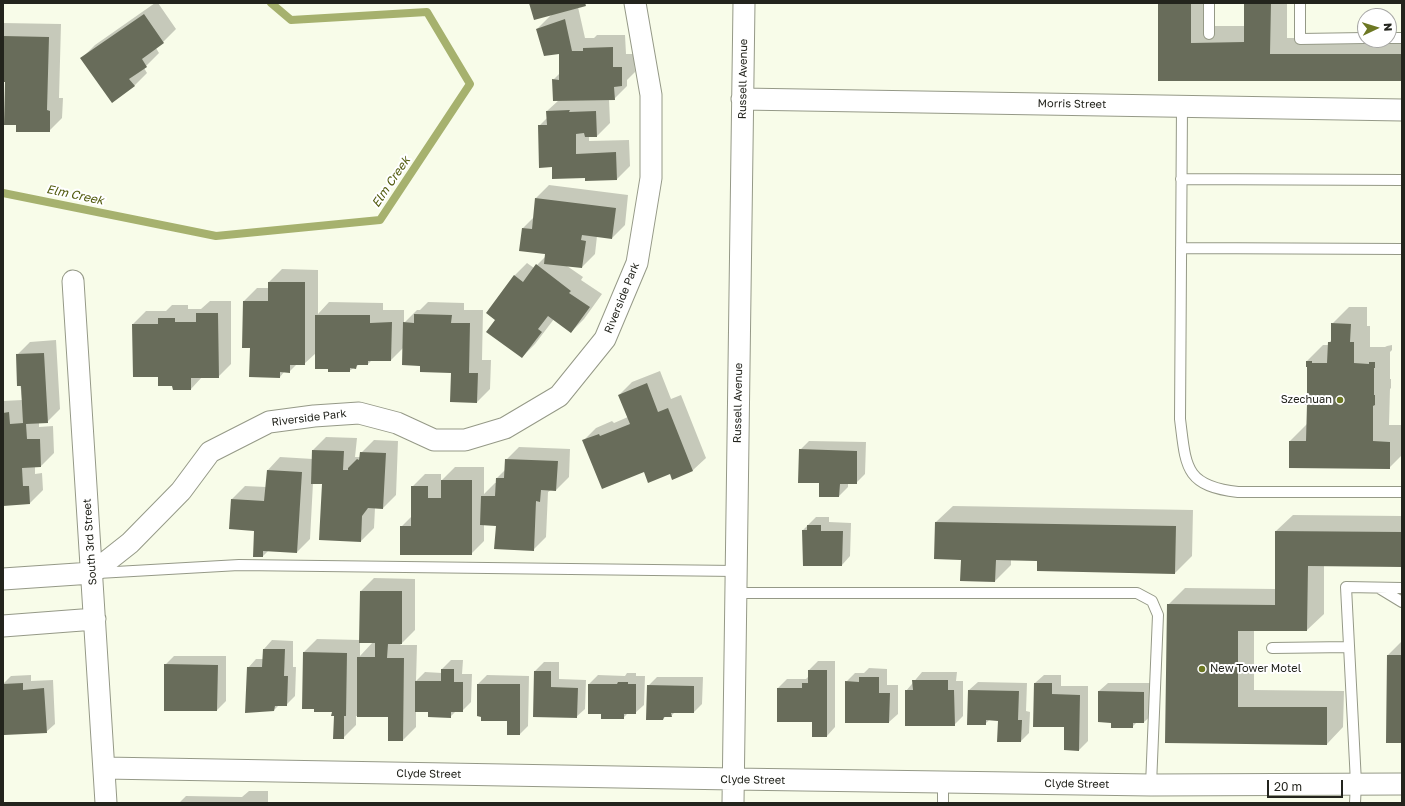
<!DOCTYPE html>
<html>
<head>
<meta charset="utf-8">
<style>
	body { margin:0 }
	#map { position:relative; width:1405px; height:806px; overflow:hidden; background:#f8fce9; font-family:"Golos Text",sans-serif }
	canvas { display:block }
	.frame { position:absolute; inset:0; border:4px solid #23241d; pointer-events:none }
	.north { position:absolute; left:1357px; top:8px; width:40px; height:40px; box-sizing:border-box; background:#fff; border:1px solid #a7a7a5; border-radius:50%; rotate:86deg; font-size:11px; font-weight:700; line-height:16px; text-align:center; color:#23241d }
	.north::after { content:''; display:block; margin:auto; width:14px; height:18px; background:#6d7823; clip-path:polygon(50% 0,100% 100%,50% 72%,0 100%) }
	.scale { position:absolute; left:1267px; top:780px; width:76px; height:18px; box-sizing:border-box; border:2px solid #23241d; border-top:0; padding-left:5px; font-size:12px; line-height:14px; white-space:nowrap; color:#23241d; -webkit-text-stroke:3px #fff; paint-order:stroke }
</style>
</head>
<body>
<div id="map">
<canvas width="1405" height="806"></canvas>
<div class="frame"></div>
<div class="north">N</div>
<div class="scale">20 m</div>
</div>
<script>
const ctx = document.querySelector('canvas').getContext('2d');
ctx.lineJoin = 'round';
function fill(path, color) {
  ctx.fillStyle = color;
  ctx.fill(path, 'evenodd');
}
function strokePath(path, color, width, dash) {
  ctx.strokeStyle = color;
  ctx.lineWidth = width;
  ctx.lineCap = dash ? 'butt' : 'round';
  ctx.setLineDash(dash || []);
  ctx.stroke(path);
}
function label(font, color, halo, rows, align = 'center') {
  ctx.font = font + ' "Golos Text",sans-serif';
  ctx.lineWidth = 4;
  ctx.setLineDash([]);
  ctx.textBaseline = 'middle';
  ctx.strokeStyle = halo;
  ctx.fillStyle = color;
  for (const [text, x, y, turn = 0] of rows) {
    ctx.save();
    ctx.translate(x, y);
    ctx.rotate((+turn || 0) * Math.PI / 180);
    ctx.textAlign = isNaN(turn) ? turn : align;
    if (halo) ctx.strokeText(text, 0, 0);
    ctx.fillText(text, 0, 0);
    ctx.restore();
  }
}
const shadow = new Path2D(`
	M155,3h3l18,26 -13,13 -7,6 3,5 -15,15 3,5 -13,13 -52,-28 13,-13z
	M530,3h57l-2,2 -7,2 7,31h9l3,-3h28l1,19h8l1,18 -8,8v6l-13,13h-5l1,24 -13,13h-8v5l40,-1 1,26 -13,13 -31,-2 -33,-11 -14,-40 9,-9 -1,-6 12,-11 -6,-20 7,-7v-21l-23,-23 15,-15z
	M1159,3h49v23h37v-23h42v35h78v2h24l13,-2v42h-243z
	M3,23l58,1 -2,74h4l-1,20 -13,13 -32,-7 -11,-43h-3z
	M549,185l79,10 -3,30 -13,13 -15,-2 -2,18 -13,13 -15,-1 16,11 -2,3 21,14 -18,25 -13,13 -17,-13 -19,25 -13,13 -26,-37 18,-44 13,-13 7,5 12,-12v-2l-26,-4 3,-22 11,-11 2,-19z
	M282,269l36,1v44l11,-12 54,1v7h21v13l13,-13h3l8,-8 36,1v7h19l-1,50h9l-1,29 -13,13 -25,-30 -31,-7 -17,-18 -13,13h-19l-4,4h-8l-11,7 -20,-3 -13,-15 -12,11h-7l-8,8h-5l-4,5 -29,-30 -7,-46 13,-13h12v-6z
	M210,301h21v63l-13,13h-16l-11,12 -18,-4 -14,-9 -26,-52 13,-13h20l6,-6h16v4h13z
	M1349,307h18v19h3v21h15l2,-1 5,-1v5l-2,2v27h1v9l-1,1 -1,36h13v30l-13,13 -99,-27 17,-17 1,-21 -2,-8 2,-1v-28l-1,-5 16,-16h6v-2l3,-4v-15z
	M56,340l4,69 -13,13h-8v5l14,-1 1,27 -13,13 -6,1v7l7,-1 1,17 -13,13 -27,2v-104l19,-1 -5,-45 13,-13z
	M660,371l11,28 10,-4 25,63 -13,12 -22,3 -27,-2 -61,-30 13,-13 16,-7 2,2 14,-6 -9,-22 13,-13z
	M326,437l31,1 -2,19h5l1,-4 13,-13 24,1 -2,54 -13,13h-8l-1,20 -13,13 -38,-58h-10l-3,56 -13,13 -28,-2 -6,6 -8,-26 -23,-31 13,-13 21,1 2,-17 12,-13 33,2v-9z
	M809,441l57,1 -1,32 -9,9h-8v4l-9,9 -19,-14 -20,-32z
	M519,447l51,2 -1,28 -13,13h-5l-3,2 -2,45 -13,13 -36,-25 -13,-1v17l-13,13 -70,-27 11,-11v-29l13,-13h16v7l14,-14h29v27l11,-11h2v-5l8,-8 1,-10z
	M953,506l240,4 -1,46 -17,17 -137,-3v-10l-27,-1v6l-16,16 -33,-22 -26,-37z
	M1293,515l109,1v50l-78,-1v49l-17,16h-53v60l90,1 -1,36 -16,17 -161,-2 2,-137 17,-17 91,1v-58z
	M816,517h13v5l22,1 -1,33 -8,9 -39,-35z
	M374,578l41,1v51l-15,15h17l-1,36 9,-9 17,1v-4l9,-9h12l-1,14h10l-1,28 -9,9h-6l-6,6 -21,-6h-13v16l-13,13 -14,-24h-33v9l-13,13 -8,-23 -31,-63 13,-13 43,1 1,-49zM360,642h13l-13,14z
	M272,640l21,1v26h3l-1,29 -9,9h-7l-5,5 -26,-42 8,-9h7l1,-10z
	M1401,642h1v100l-14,-87z
	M174,656h52v45l-9,9 -52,-45z
	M818,661h17v66l-8,9 -49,-48 9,-9h19l3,-3v-6z
	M544,662h15v17l27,1 -1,29 -9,8 -41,-46z
	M869,668l18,1v16h11v29l-9,8 -43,-40 9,-9h9z
	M922,672h35l-1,9h7v35l-9,9 -48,-34z
	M627,673h9v3h9l-1,29 -9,8h-7l-5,5 -21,-5 -13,-29 9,-9 27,1z
	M31,675v6l22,-1 2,44 -9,8 -41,2 -2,-50 8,-8z
	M487,675l42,1 -1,50 -8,8 -12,-14 -30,-4v-32z
	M1044,675h17v11h27v55l-9,9 -14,-24 -30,-43z
	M657,677h46l-1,27 -8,8h-19l-4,4h-5l-3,3 -15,-33z
	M978,682l49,1 -1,28 4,1 -1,21 -8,8 -22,-21 -9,-1 -5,5 -16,-34z
	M1108,683h45v31l-9,8h-7l-5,5 -20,-5 -13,-31z
	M249,791h19v12h-89l7,-7 56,1z`);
const stream = new Path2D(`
	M3,193l213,43 164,-16 90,-136 -43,-72 -136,8 -20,-17`);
const building = new Path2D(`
	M529,3h56l1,3 -52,14z
	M1158,3h33v40l53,-1v-39h27l-1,51h132v27h-244z
	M144,14l20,29 -22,16 5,8 -18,12 6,7 -23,17 -32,-45z
	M565,19l7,32h11v-3l30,-1v20h9v19l-8,1 1,13 -62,1 -1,-22 7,1v-26l-15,2 -8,-27z
	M3,36l46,1 -2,73 3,1v21h-34v-7h-12l1,-43h-2z
	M570,110l-1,2 27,-1 1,26h-12l-1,-4 -8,1v20l40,-2 1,28 -32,1v-3l-33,1v-12l-13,1 -1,-43h9l-1,-14z
	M535,198l81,10 -4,31 -30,-4 -1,5 5,1 -4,27 -38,-4 1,-10 -26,-3 3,-23 10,1z
	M536,264l35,27 -2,2 21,14 -19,26 -23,-17 -10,13 4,3 -20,26 -36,-26 9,-12 -9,-7 28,-38 9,7z
	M268,282h37v83h-15v8l-10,-1v6l-31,-1 1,-29h-8l1,-47h25z
	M196,313h22l1,65h-28v12h-18l-1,-4h-14v-9h-25l-1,-53h26v-6h17v4h21z
	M414,314l38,1 -1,8h19l-1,50h9l-1,30 -27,-1 1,-29 -31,-1v-6l-18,-1 1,-43 11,1z
	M315,315h55v8l22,-1 -1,39h-23v4h-11l-1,4 -6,-1v4h-22v-3h-13z
	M1331,323l20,1 -1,18h4v21l15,1v-2h6v6h-1v27h1v10l-2,1v35l17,1v27l-101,-1v-27h17l1,-37 -2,1v-10h2v-28h-1v-6h6v2h15l1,-21h3z
	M44,353l4,70 -22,1 1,15h13l1,28 -19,1 1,18h6l1,18 -27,2v-93l6,-1 1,12 13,-1 -2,-37h-4l-1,-32z
	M647,383l11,29 10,-4 25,63 -21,9 -2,-6 -22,9 -4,-11 -42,17 -20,-49 17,-6 1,2 30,-12 -12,-29z
	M799,449l58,2v33h-17l-1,13h-20v-14h-21z
	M312,450l32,1 -1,19h5v-2l9,-9 2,1 1,-8 26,1 -3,56 -15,-1 -6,8 -1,26 -42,-2 3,-56h-11z
	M505,459l53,2 -2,30 -15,-1 -1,12 -4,-1 -2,50 -40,-2 2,-23 -16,-1 1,-29h14l1,-18h8z
	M267,470l35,2 -5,81 -34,-2v6h-10l1,-26 -25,-2 2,-30 33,2z
	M441,480h31v75h-72v-29h11v-40h17v12h13z
	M935,522l241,4 -1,48 -138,-3v-10l-41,-1 -1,22 -35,-1 1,-21 -27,-1z
	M807,525h14v6h22l-1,35h-39l-1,-36h5z
	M1275,531l127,1v35l-94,-1 -1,65h-69v76h89v38l-162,-2 2,-139 108,1z
	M360,591h42v53h-14l-1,14h17l-1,83h-15v-24h-31v-60h18v-14h-16z
	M263,649h22l-1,27h4l-1,30h-12l-1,5 -29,2 2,-46h15z
	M303,652l44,1 -1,63h-2v23h-11l1,-23h-3l1,-4h-18v-3h-12z
	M1387,655h15v88h-16z
	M164,664l54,1 -1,46h-53z
	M441,669h13v13h9v30h-12v6l-23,-1v-5h-13v-31h26z
	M808,670h19v67h-15v-15h-35v-34h25v-5h6z
	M534,671h17v16l27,1 -1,30 -44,-1z
	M859,677h20v16h11l-1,30h-44v-42l14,1z
	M912,680h36v10h6l1,36h-50v-36h8z
	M618,682h10v2h8v30h-12v5h-23v-5h-13v-30h29z
	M23,683v7l21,-2 3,45 -43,2 -1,-51z
	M1034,683h18v11l28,1 -1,56 -15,-1v-23h-31z
	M477,684h43v51h-13v-14h-26v-4l-4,-1z
	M647,685l47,1v27h-23l1,4h-8l-1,3h-17z
	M968,690l51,1 -1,29h4l-1,22h-24l1,-21 -12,-1v5h-19z
	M1098,691l46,1v31h-11v5h-22v-5l-13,-1z`);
const lane = new Path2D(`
	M1300,3v36l65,-1
	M1209,34v-31
	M1389,38h13
	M1182,106l-2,313c6,47 4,67 58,73h164
	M1181,179l221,1
	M1181,248l221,1
	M98,573l141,-8 497,6
	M1379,588l23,14
	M735,593h402l15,8 6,14 -7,170
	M1272,648l77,-1
	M943,803v-21
	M1355,803l1,-20 -10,-196 56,1`);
const street = new Path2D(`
	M742,99l660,11
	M73,281l33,522
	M3,579l89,-6 38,-30 51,-52 29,-39 59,-30 45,-6 45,-3 38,10 37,17h31l40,-12 54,-32 46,-57 32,-76 14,-85v-83l-16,-92
	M3,626l92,-7
	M104,768l629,11 418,6 251,-1
	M733,803l11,-800`);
const markers = [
	[1340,400,4,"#6d7823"],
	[1202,669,4,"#6d7823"]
];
const streetNames = [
	["Russell Avenue",743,79,-89],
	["Morris Street",1072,104,1],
	["Riverside Park",622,298,-68],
	["Russell Avenue",738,403,-89],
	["Riverside Park",309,418,-7],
	["South 3rd Street",90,542,-94],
	["Clyde Street",429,774,1],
	["Clyde Street",753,780,1],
	["Clyde Street",1077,784,1]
];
const poiNames = [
	["Szechuan",1332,400],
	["New Tower Motel",1210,669,"left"]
];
const waterNames = [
	["Elm Creek",391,182,-56],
	["Elm Creek",75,195,12]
];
fill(shadow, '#0003');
strokePath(stream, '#a6b16e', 8);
fill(building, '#686c5a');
strokePath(lane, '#959987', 12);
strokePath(street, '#959987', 23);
strokePath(lane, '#fff', 10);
strokePath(street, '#fff', 21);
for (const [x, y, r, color] of markers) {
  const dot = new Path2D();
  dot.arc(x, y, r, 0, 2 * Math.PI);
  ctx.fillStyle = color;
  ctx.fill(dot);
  strokePath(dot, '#fff', 1.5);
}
label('11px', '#23241d', '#fff', streetNames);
label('11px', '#23241d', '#fff', poiNames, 'right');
label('italic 12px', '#515a0d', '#fff', waterNames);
</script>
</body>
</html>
